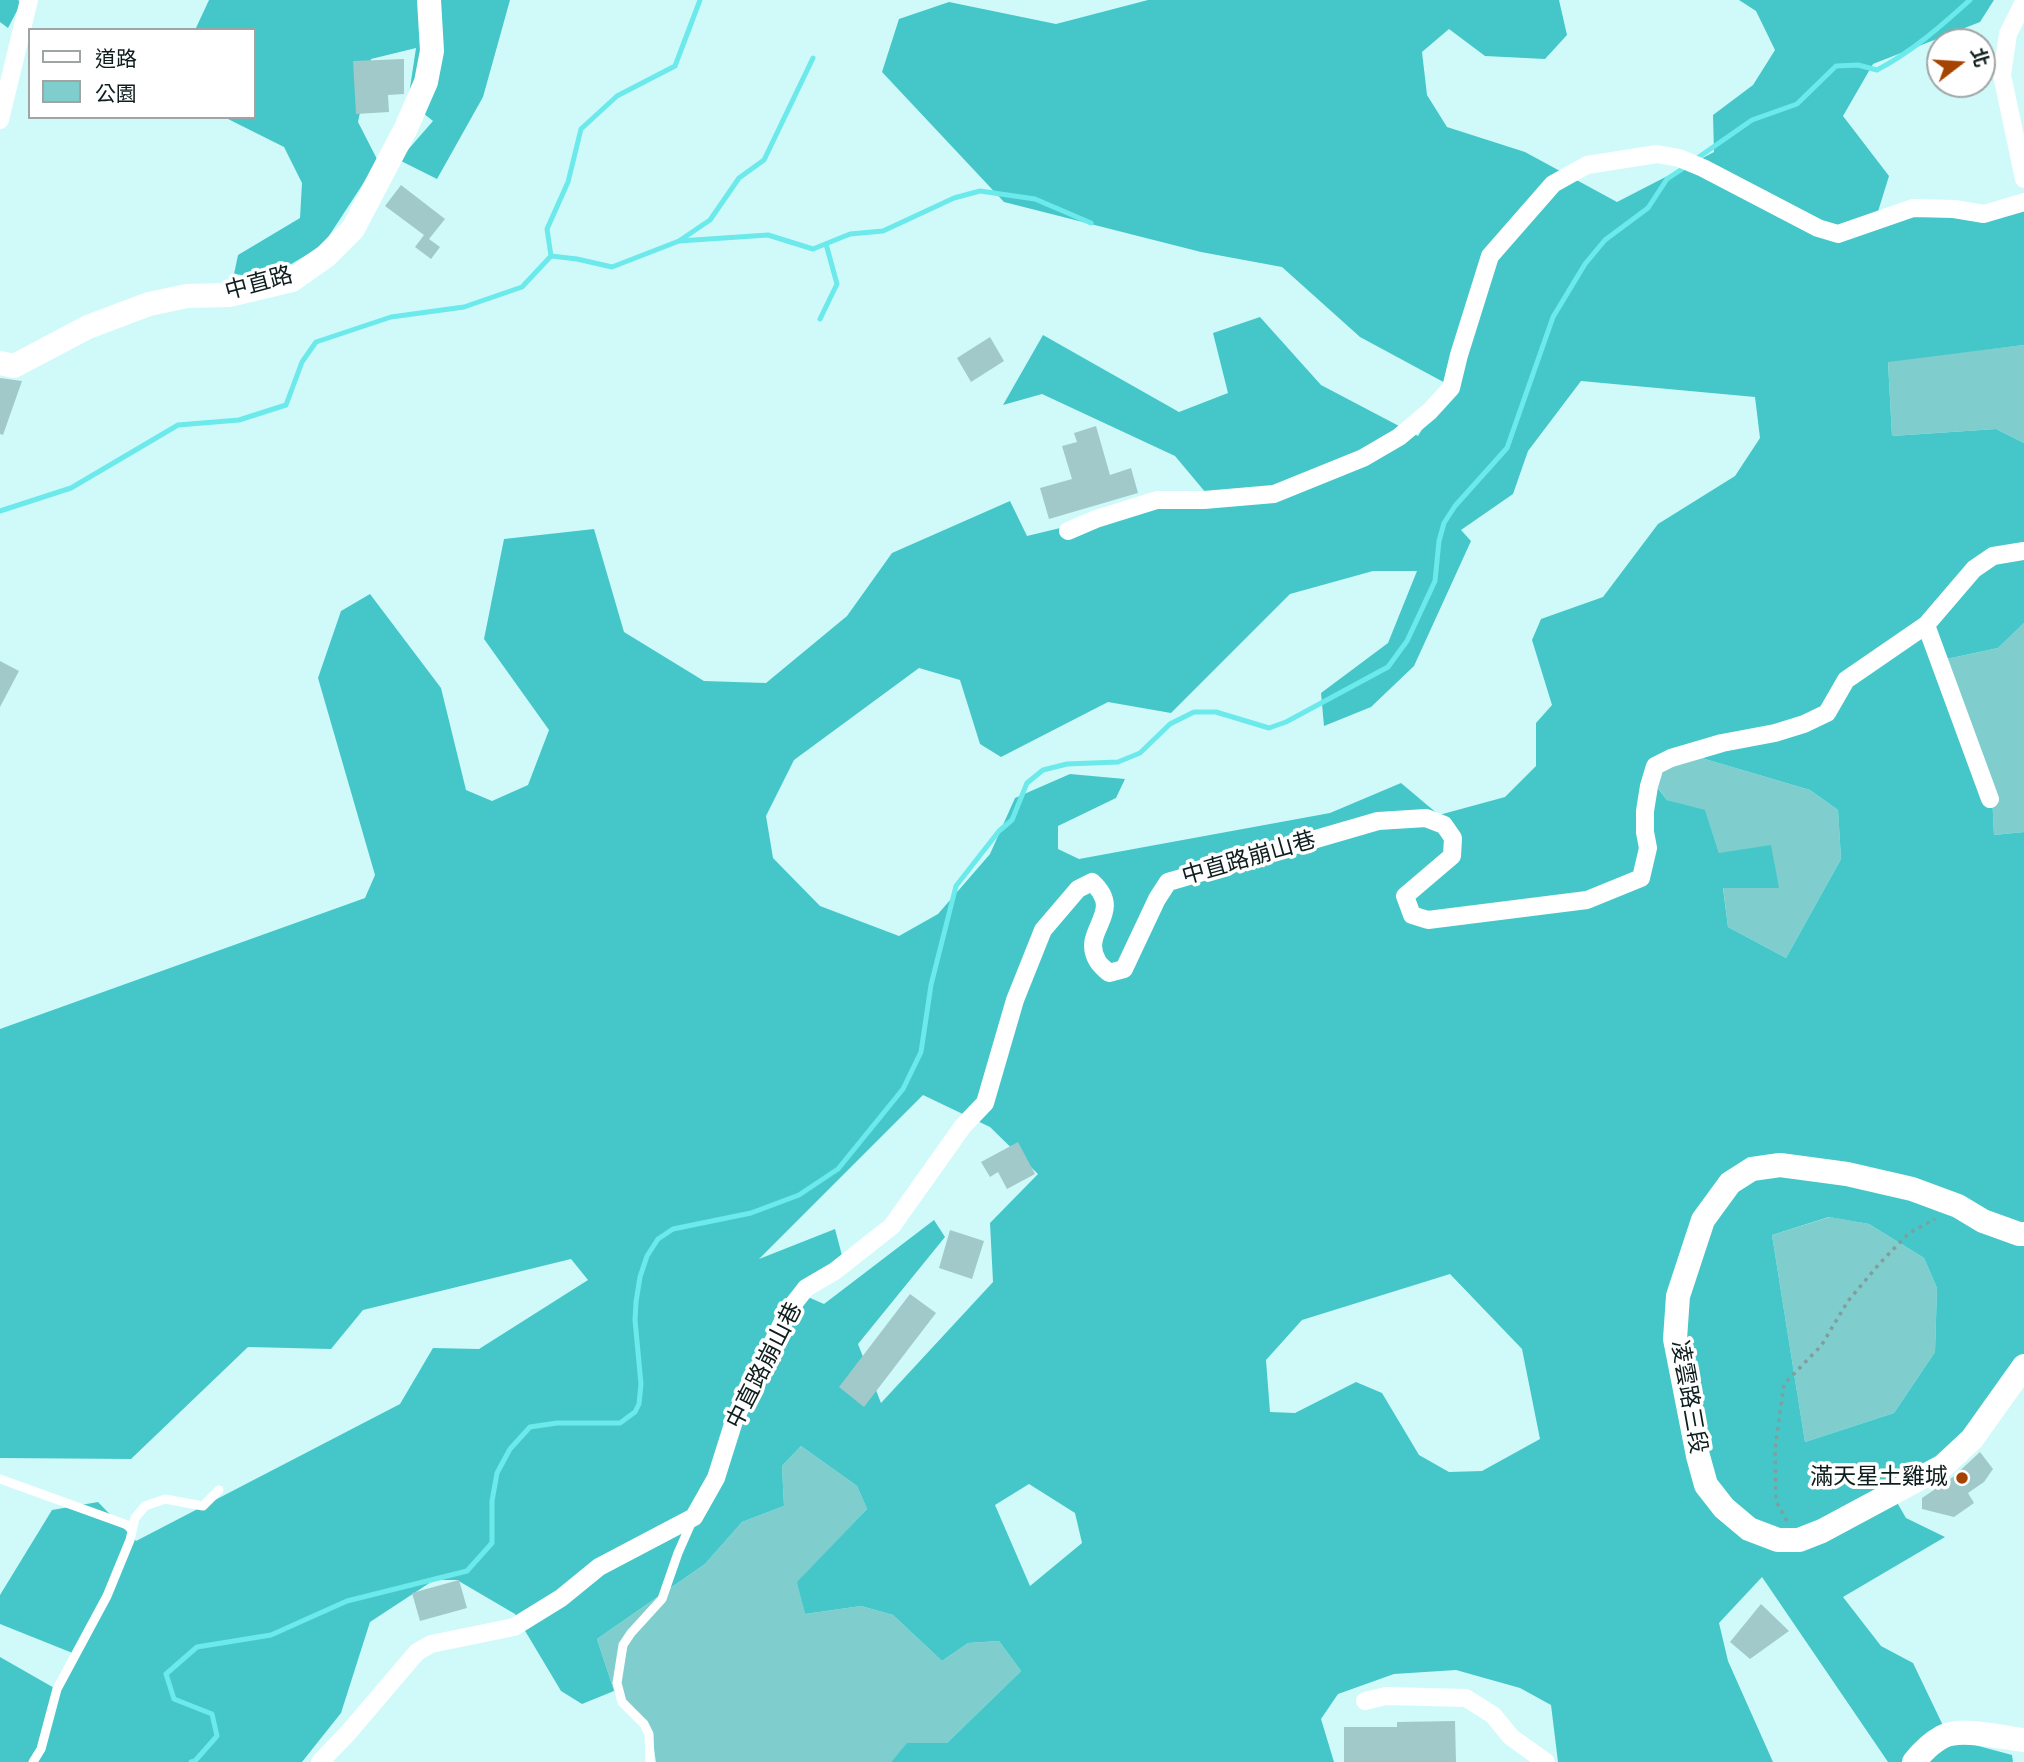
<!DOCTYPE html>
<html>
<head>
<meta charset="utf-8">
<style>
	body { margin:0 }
	#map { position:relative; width:2024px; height:1762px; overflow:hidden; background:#d0fafa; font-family:"Space Grotesk","Noto Sans TC",sans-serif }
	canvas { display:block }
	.legend { position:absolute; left:28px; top:28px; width:228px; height:91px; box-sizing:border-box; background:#fff; border:2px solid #9fa5a5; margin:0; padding:9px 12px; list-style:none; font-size:21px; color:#0e1d1d }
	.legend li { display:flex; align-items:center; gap:14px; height:35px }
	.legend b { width:35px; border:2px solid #9fa5a5 }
	.north { position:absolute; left:1926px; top:28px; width:70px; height:70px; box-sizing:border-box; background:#fff; border:2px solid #9fa5a5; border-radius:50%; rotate:73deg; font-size:19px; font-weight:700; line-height:28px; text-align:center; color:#0e1d1d }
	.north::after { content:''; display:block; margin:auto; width:24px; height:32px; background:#a54400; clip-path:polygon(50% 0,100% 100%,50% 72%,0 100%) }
</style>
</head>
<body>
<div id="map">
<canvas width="2024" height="1762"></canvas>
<ul class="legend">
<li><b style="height:9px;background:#fff"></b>道路</li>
<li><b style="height:19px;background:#80cdce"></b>公園</li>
</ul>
<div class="north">北</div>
</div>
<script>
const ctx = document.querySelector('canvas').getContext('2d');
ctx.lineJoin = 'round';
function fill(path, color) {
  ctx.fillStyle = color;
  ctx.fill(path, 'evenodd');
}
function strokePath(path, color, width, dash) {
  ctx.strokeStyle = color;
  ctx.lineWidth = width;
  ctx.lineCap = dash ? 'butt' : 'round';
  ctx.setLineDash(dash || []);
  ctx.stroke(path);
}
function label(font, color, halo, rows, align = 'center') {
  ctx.font = font + ' "Space Grotesk","Noto Sans TC",sans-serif';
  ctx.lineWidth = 7;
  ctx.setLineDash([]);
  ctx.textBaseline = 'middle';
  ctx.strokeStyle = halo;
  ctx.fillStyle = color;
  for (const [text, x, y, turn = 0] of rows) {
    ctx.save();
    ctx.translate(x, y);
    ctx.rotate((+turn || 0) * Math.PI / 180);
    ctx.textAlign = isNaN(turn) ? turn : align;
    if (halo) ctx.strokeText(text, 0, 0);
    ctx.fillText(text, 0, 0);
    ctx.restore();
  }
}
const green = new Path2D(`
	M2024,345v98l-28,-14 -104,7 -4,-75z
	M2024,623v209l-30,3 -2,-41 -55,-133 61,-13z
	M1688,754l122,36 28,20 3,49 -55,99 -58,-31 -5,-40h56l-60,-34 -14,-42 -38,-11 -16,-22z
	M1830,1217l39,7 55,34 13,30 -2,64 -41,61 -89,29 -33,-207z
	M801,1446l56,40 10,23 -69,73 7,32 56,-8 32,9 49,46 26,-18 31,-2 22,30 -74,72 -40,1 -16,18h-235l-5,-33 -37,-38 -17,-52 108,-75 37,-42 42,-16 -2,-40z`);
const forest = new Path2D(`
	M0,0h18l3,3 -13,25 -8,-6z
	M209,0h301l-27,97 -46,82 -38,-19 34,-39 -25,-20 8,-53 -45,11 -13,63 20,39 -55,84 -55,33 -34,-4 4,-19 62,-37 2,-35 -18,-36 -60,-30h30v-87h-59z
	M1148,0h411l8,35 -22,24 -60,-3 -36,-27 -27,23 5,43 20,32 78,25 92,50 97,-50 -1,-37 40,-30 22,-35 -19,-39 -17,-11h255l-14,22 -107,42 -30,52 46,60 -13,42 148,-17v144l-136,17 4,74 104,-7 28,14v180l-26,25 -61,13 44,87 11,46 2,41 30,-3v550l-129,117 11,19 39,19 -102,60 38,49 32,17 36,75 63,17 1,7h-125l-126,-185 -43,46 9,38 45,101h-215l-7,-57 -31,-17 -64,-18 -62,4 -56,20 -17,25 13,43h-443l16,-19h40l74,-72 -22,-30 -31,2 -26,18 -49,-46 -32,-9 -56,8 -8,-32 70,-73 -10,-23 -56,-40 -19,20 2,40 -42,16 -37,42 -108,75 17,52 -32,13 -21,-13 -46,-77 -58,-34h-23l-64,42 -29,91 -39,49h-302v-105l56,32 19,-35 -75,-30v-29l52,-85 46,-8 38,39 264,-137 33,-56 46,1 109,-69 -17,-21 -208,51 -32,39 -83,-2 -117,112 -131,-1v-429l365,-131 10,-23 -57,-197 23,-67 29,-17 71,94 25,102 26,11 36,-16 21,-55 -65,-91 20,-100 90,-10 30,103 80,49 62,2 81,-67 45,-63 118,-52 17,35 179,-43 -31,-37 -133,-62 -39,11 40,-70 136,77 49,-19 -15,-60 47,-16 61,68 97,51 31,-51 -89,-48 -78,-70 -81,-15 -197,-50 -122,-130 17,-53 50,-17 107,22zM1581,381l174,16 5,41 -25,38 -77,48 -55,73 -62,22 -9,21 20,65 -16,18v43l-31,31 -66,18 -38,-32 -71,30 -251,46 -21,-10v-23l58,-28 9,-19 -55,-5 -55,24 -25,56 -52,60 -39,22 -79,-30 -47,-48 -7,-42 28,-56 125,-92 41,12 20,64 21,13 107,-55 63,11 119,-119 83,-23h44l-29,72 -67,50 3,33 47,-19 43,-41 57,-125 -10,-11 52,-36 15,-43zM1688,754l122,36 28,20 3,49 -55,99 -58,-31 -5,-39h56l-8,-43 -52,8 -14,-43 -38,-10 -16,-21zM923,1095l67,32 48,47 -48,49 3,59 -112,121 -23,-59 87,-107 -11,-17 -110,84 -16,-7 36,-34 -9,-34 -76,30zM1829,1217l40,7 55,34 13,30 -2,64 -41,61 -89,29 -33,-207zM1450,1274l72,75 18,90 -58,32 -33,1 -30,-17 -37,-62 -26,-11 -61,31 -25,-1 -4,-52 36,-40zM1029,1484l46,29 7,30 -52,43 -35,-81z`);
const stream = new Path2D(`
	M1696,159l56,-39 45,-16 39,-38 22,-1 19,5c36,-19 63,-43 93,-70
	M679,241l89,-6 45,14 37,-15 33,-3 71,-33 26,-7 55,8 56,24
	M551,256l26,3 35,8 67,-26 31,-21 29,-42 25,-18 49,-102
	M820,319l17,-35 -11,-40
	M0,511l71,-23 107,-63 61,-5 47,-15 16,-43 14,-20 75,-25 73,-10 58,-20 29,-31 -4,-27 21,-47 13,-53 36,-33 58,-30 25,-66
	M191,1762l4,-1 22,-25 -5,-22 -38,-15 -8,-25 31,-27 74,-12 76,-34 120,-30 25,-28v-42l5,-28 13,-24 20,-22 27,-4h63l15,-11 4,-8 2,-20 -6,-64 1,-18 4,-25 7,-21 11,-17 15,-10 78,-16 48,-18 39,-26 65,-80 18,-37 10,-67 25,-99 43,-55 13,-11 15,-37 16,-13 24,-6 51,-2 22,-9 30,-29 24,-12h22l53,16 17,-6 102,-55 19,-26 28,-60 4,-40 5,-18 11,-17 52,-58 46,-131 32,-53 20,-24 43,-32 19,-29 21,-14`);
const building = new Path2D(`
	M404,59v35l-16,1 1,17 -33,2 -3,-53z
	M401,185l44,34 -16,20 11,8 -9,12 -16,-12 9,-12 -39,-29z
	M990,337l14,24 -33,21 -14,-24z
	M0,378l22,3 -19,54 -3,-1z
	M1096,426l14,49 21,-7 7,25 -89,26 -9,-31 32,-9 -10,-33 15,-4 -3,-9z
	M0,661l19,10 -19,36z
	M1018,1142l17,32 -28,15 -9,-17 -8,5 -9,-15z
	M950,1230l34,11 -12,38 -33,-11z
	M910,1294l26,19 -72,94 -25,-20z
	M1980,1452l13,17 -9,13 -16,11 6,10 -20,14 -32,-8v-11l31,-21z
	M459,1580l8,28 -47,13 -8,-28z
	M1761,1604l28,27 -39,28 -20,-17z
	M1455,1721l1,41h-112v-35h53v-5z`);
const path = new Path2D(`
	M1787,1521l-11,-20 -1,-52 9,-65 37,-38 27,-45 32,-38 29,-30 26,-14`);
const lane = new Path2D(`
	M0,1479l133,48
	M33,1762l8,-13 16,-60 50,-93 23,-56 5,-22 10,-12 20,-7 38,7 16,-16
	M650,1762l-1,-28 -5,-10 -22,-22 -5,-19 6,-38 8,-12 31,-34 16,-46 15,-34`);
const street = new Path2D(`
	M2024,2l-16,32 -6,41 22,104
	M0,120l29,-120
	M1068,531l28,-12 61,-19h47l70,-6 89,-36 36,-21 31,-26 21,-23 8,-33 31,-99 63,-72 34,-19 70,-11 22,4 24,10 115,60 20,6 75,-26 41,1 30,5 40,-12
	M1926,625l64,174
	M1365,1701l21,-5 80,2 27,17 18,22 35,25
	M320,1762l28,-29 69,-81 14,-8 83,-17 47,-29 38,-31 95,-50 22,-39 18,-57 54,-110 18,-23 29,-17 57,-45 71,-100 22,-23 30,-103 28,-70 35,-41 14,-7c34,31 -12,48 5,78 2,5 8,9 12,13l15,-4 33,-70 11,-17 210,-61 48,-3 18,7 9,13 -1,18 -47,40 7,19 16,5 159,-20 54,-22 7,-30 -3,-16v-21l4,-25 6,-20 16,-8 51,-15 53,-10 29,-9 23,-11 19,-33 80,-55 48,-56 19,-13 31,-5`);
const secondary = new Path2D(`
	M0,363l14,3 74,-39 61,-23 38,-8 42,-1 63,-15 34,-24 27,-27 53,-101 20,-46 6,-31 -3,-51
	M2024,1234h-5l-36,-13 -25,-15 -46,-17 -65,-15 -67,-9 -28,4 -22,14 -27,37 -25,76 -3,43 23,117 8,29 18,23 25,21 29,11h21l23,-9 121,-65 29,-27 52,-73
	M1914,1762c8,-10 17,-19 28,-25 18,-10 62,1 82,3`);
const markers = [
	[1962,1478,7,"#a54400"]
];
const streetNames = [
	["中直路",259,284,-15],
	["中直路崩山巷",1249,859,-16],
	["中直路崩山巷",765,1366,-63],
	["凌雲路三段",1688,1397,80]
];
const poiNames = [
	["滿天星土雞城",1948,1478]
];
fill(green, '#80cdce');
fill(forest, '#45c7c9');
strokePath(stream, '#6ce9ea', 5);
fill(building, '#a1c9c9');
strokePath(path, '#809e9e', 3.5, [3.5, 5]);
strokePath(lane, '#fff', 9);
strokePath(street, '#fff', 18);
strokePath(secondary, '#fff', 24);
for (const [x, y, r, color] of markers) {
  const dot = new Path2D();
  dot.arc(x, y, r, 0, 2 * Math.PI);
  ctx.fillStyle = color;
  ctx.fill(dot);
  strokePath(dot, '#fff', 2.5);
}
label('23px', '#0e1d1d', '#fff', streetNames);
label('23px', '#0e1d1d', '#fff', poiNames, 'right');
</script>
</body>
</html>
